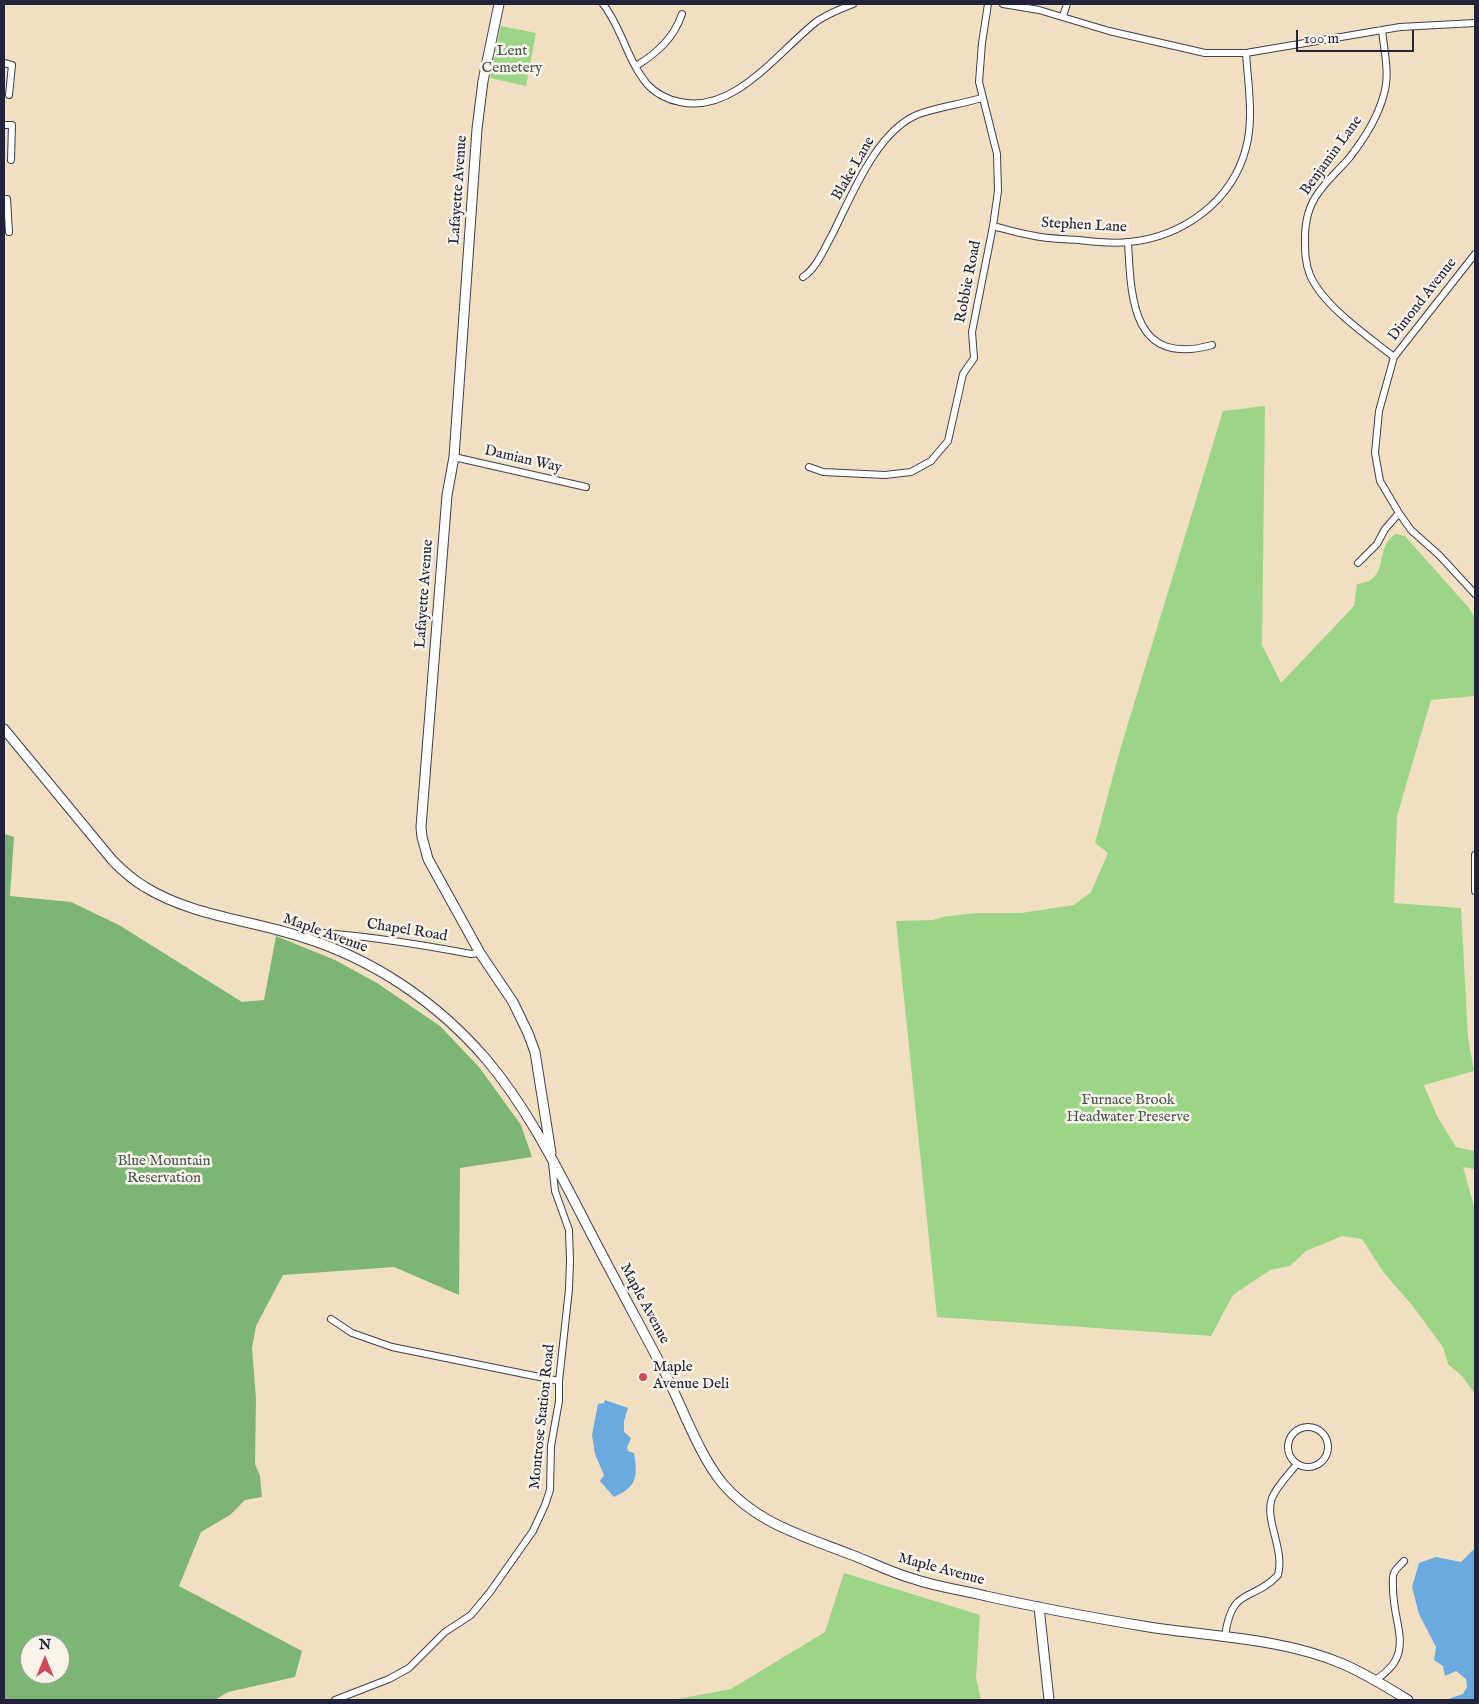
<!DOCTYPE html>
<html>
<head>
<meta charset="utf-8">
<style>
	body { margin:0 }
	#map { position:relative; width:1479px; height:1704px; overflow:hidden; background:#f0dfc1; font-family:"IM FELL English",serif }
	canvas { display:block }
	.frame { position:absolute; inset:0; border:5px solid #22223b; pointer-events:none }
	.north { position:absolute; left:20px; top:1634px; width:50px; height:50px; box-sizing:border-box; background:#f7f3e8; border:1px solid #a29fa3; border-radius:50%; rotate:0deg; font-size:14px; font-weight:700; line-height:20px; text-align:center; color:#22223b }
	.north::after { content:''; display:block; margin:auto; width:18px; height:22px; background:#d1495b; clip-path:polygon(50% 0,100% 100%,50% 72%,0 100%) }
	.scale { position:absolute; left:1296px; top:30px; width:118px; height:22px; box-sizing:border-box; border:2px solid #22223b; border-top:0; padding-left:6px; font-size:15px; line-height:18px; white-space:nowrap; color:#22223b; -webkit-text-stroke:4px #f7f3e8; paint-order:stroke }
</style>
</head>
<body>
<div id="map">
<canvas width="1479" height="1704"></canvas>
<div class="frame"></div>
<div class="north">N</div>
<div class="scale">100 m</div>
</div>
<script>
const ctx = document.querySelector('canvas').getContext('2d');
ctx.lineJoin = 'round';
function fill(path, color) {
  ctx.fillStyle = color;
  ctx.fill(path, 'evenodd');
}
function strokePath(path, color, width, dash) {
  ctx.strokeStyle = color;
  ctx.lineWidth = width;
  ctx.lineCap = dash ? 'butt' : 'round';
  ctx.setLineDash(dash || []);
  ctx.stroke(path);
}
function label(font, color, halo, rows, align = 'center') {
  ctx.font = font + ' "IM FELL English",serif';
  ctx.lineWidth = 5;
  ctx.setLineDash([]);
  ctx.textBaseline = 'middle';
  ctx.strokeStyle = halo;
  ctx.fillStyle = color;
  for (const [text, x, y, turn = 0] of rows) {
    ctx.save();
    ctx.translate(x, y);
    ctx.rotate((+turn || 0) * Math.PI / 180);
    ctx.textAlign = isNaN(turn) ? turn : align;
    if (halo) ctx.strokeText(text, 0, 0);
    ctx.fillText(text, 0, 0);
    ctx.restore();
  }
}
const green = new Path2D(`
	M501,26l35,7 -10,53 -36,-8z
	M1265,406l-3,239 19,38 73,-77 3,-22c35,-3 16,-38 39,-50l9,2 64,72 6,10v78l-44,4 -34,116 -3,87 67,5 7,130 6,33 -50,14 13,31 19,31 19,4v18l-12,-2 12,43v184l-13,-18 -14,-12 -5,-17 -31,-42 -28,-32 -22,-34 -20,-3 -36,15 -16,15 -20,4 -37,25 -22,41 -274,-19 -41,-396 37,-1 10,-3 32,-4h46l53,-8 17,-13 17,-39 -13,-10 25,-93 103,-339z
	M844,1573l136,42 -4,62 5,23h-309l59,-11 94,-57z`);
const forest = new Path2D(`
	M4,834l10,3 -4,59 61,6 48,23 123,77 22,-2 12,-64 59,24 42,23 63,43 39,41 42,58 11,32 -72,11 -1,127 -65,-28 -111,8 -27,51 -4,22 4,51 -1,65 5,12 2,21 -17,3 -15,15 -29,17 -22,54 123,65 -7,26 -67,15 -13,8h-211zM30,1644h30v30h-30z`);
const water = new Path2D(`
	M605,1400l23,8 -4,13v11l7,6 -4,9 1,4 6,2c4,23 3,34 -20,44l-14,-16 4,-6 -9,-21 -3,-19 6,-31 6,-1z
	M1475,1548v152h-30l18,-6 4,-7 -1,-8 -10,-8 -11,5 -2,-10 -9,-6 2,-13 -17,-33 -7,-27 7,-24 17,-6 25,5z`);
const street = new Path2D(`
	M603,4c19,24 24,56 44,80 8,9 21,16 33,18 54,12 97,-49 136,-80 11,-8 24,-13 37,-18
	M1003,4l36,6 70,21 96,22h41l154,-26 75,-4
	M1063,16l4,-12
	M1382,30c2,20 8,44 2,64 -6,23 -20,45 -34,63 -10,12 -22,22 -31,35 -10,13 -14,30 -14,46 0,13 0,25 5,37 13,31 59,62 84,82
	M4,63l8,2 -3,30
	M636,66c21,-13 38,-28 46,-52
	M4,125h8l-1,35
	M4,199h3l2,33
	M993,226c12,3 24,7 37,9 16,4 33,4 49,5 16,2 34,4 50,2 53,-5 103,-40 117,-94 8,-30 2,-64 0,-95
	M1128,242c3,59 5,125 84,103
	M1475,254l-81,103 -15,54 -4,42 5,28 19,32 12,17 29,26 35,38
	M803,277c14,-9 22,-30 30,-44 19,-38 44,-103 86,-119 20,-7 42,-10 63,-16
	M454,457l132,30
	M809,467l14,5 62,3 26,-3 20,-11 17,-20 15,-67 11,-16 -2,-26 21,-106 5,-35 -1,-37 -18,-72 3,-39 6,-39
	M1358,563l19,-19 8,-15 14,-16
	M1475,855v36
	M301,936l3,-3 5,-1c55,3 109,12 162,22l9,-1
	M331,1319l21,14 40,14 167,34
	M1288 1447a20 20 0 1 1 40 0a20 20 0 1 1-40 0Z
	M1225,1636c7,-51 27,-33 53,-61 7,-26 -14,-55 -6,-77 5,-12 17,-24 25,-34
	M1375,1680c42,-26 18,-53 18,-92 0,-5 -1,-11 1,-15 2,-5 7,-8 10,-12
	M335,1700l54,-21 20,-11 36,-36 26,-17 19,-23 43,-61 12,-26 5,-15 1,-44 8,-45v-20l10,-92 1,-28 -1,-31 -14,-39 -3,-28`);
const secondary = new Path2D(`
	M499,4l-16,77 -6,48 -23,328 -7,38 -26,332 1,10 6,22 52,94 33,49 15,31 7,19 16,101
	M4,729l109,132c10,10 20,19 32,26 47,29 106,33 157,50 71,22 135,65 184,122 39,46 67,101 95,155 26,51 54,102 81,153 19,36 36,87 61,117 12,14 29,27 45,36 27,15 56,24 84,35 21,8 40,18 62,24 23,8 48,11 72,17 54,12 108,22 163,31 64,10 133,11 194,37 23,10 44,23 65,36
	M1039,1607l10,93`);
const markers = [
	[643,1377,5,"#d1495b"]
];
const parkNames = [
	["Lent",512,52],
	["Cemetery",512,69],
	["Furnace Brook",1128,1101],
	["Headwater Preserve",1128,1118],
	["Blue Mountain",164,1162],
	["Reservation",164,1179]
];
const streetNames = [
	["Benjamin Lane",1332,156,-54],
	["Blake Lane",854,169,-60],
	["Lafayette Avenue",459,190,-86],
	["Stephen Lane",1084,226,3],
	["Robbie Road",969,282,-79],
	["Dimond Avenue",1423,300,-52],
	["Damian Way",523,460,13],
	["Lafayette Avenue",425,594,-86],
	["Chapel Road",407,931,9],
	["Maple Avenue",325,934,20],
	["Maple Avenue",644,1304,62],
	["Montrose Station Road",543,1417,-84],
	["Maple Avenue",941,1570,15]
];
const poiNames = [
	["Maple",653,1368],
	["Avenue Deli",653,1385]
];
fill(green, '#9cd588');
fill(forest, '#7db674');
fill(water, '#6baade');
strokePath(street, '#413e4f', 8);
strokePath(secondary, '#413e4f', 11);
strokePath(street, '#fff', 6);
strokePath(secondary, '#fff', 9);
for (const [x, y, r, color] of markers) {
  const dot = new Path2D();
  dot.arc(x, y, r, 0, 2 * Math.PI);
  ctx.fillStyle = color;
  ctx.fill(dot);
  strokePath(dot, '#f7f3e8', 2);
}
label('15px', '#475852', '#f7f3e8', parkNames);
label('15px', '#22223b', '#f7f3e8', streetNames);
label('15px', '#22223b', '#f7f3e8', poiNames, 'left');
</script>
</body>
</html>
